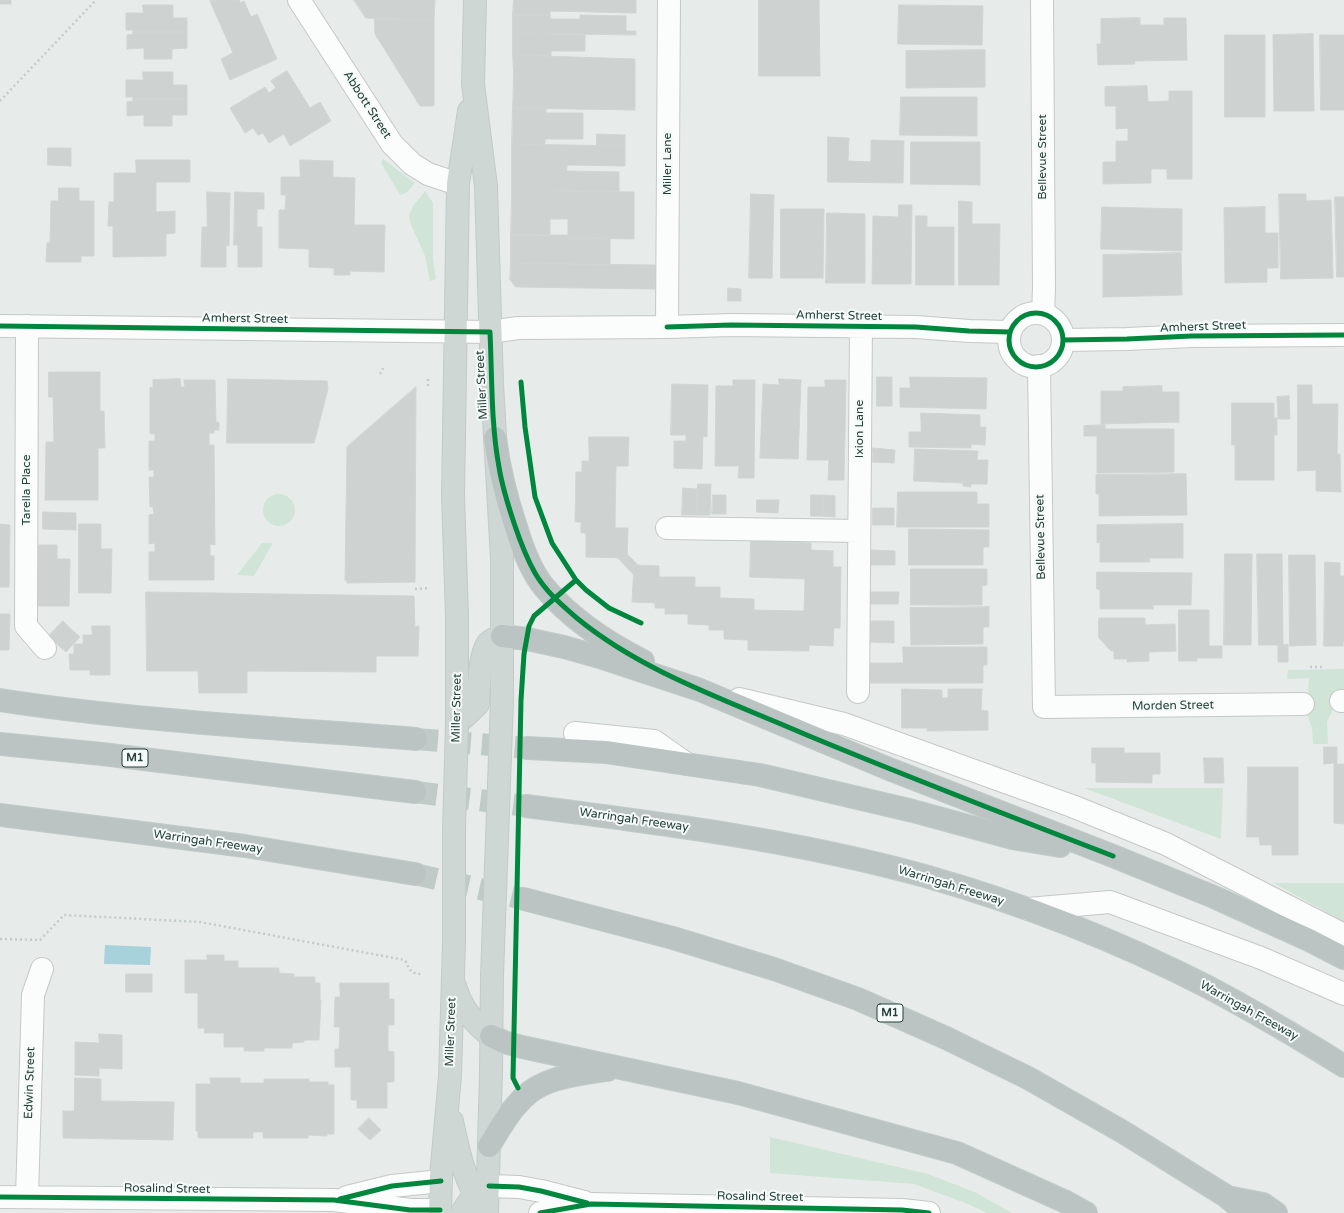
<!DOCTYPE html>
<html>
<head>
<meta charset="utf-8">
<style>
	body { margin:0 }
	canvas { display:block; background:#e7ecea }
</style>
</head>
<body>
<canvas width="1344" height="1213"></canvas>
<script>
const ctx = document.querySelector('canvas').getContext('2d');
ctx.lineJoin = 'round';
function fill(path, color) {
  ctx.fillStyle = color;
  ctx.fill(path, 'evenodd');
}
function strokePath(path, color, width, dash) {
  ctx.strokeStyle = color;
  ctx.lineWidth = width;
  ctx.lineCap = dash ? 'butt' : 'round';
  ctx.setLineDash(dash || []);
  ctx.stroke(path);
}
function label(font, color, halo, rows, align = 'center') {
  ctx.font = font + ' "Varela Round",sans-serif';
  ctx.lineWidth = 4;
  ctx.setLineDash([]);
  ctx.textBaseline = 'middle';
  ctx.strokeStyle = halo;
  ctx.fillStyle = color;
  for (const [text, x, y, turn = 0] of rows) {
    ctx.save();
    ctx.translate(x, y);
    ctx.rotate((+turn || 0) * Math.PI / 180);
    ctx.textAlign = isNaN(turn) ? turn : align;
    if (halo) ctx.strokeText(text, 0, 0);
    ctx.fillText(text, 0, 0);
    ctx.restore();
  }
}
const green = new Path2D(`
	M383,159l32,24 -9,10 -6,2 -19,-32z
	M425,191l8,12v56l3,20 -6,2 -5,-25 -14,-31 -2,-9 4,-10z
	M263 510a16 16 0 1 1 32 0a16 16 0 1 1-32 0Z
	M262,543h11l-19,33 -17,-1z
	M1344,669v24l-9,12 -8,17 1,22h-15l-1,-16 -5,-14 2,-36 -22,1 1,-9z
	M1084,788h139l-2,51z
	M1274,883h70v39z
	M770,1137l158,37 49,19 35,20h-25l-19,-9 -54,-20 -144,-11z`);
const water = new Path2D(`
	M105,945l46,2 -1,18 -46,-1z`);
const building = new Path2D(`
	M0,0h11v4h-11z
	M213,0h26l1,3 4,-2 7,16 6,-3 20,45 -47,21 -9,-21 12,-6 -23,-52z
	M354,0h81l-1,20 -68,-2z
	M514,0h122v13l-86,-2v4h-37z
	M759,0h60l1,76h-61z
	M143,5h30v13h14v14h-54v-2h-7v-17h17z
	M899,5l84,1 -1,39 -84,-1z
	M513,15h37v4h30v-4l46,1v15h10v4l-123,-2z
	M1140,18v7h24v-7h22l1,42 -53,1 1,3 -37,1 -1,-21h4v-25z
	M375,19l59,1v86h-14l-45,-72z
	M133,32h54v16l-15,1v10h-28v-11l-17,1v-14l6,-1z
	M513,33l72,2v16h-34v5l-38,-1z
	M1313,34l1,77h-40l-1,-76z
	M1225,35h40v82h-40z
	M1320,35h24v75h-23z
	M985,50v37l-79,1v-37z
	M513,55l122,4v16l-121,-2z
	M287,71l23,37 10,-6 11,19 -41,25 -6,-12 -15,9 -6,-10 -5,2 -5,-7 -8,5 -15,-25 35,-21 4,6 7,-5 -5,-7z
	M143,72h30v13h14v14h-54v-2h-7v-17h17z
	M514,73l121,2v35l-122,-2z
	M1147,86l1,16 21,-1v-10h23v88h-25v-10h-16v14l-48,1v-22h13v-21h12v-13l-12,1v-23h-11v-19z
	M901,97h76v39l-77,-1z
	M133,99h54v16h-15v11h-28v-11l-17,1v-14l6,-1z
	M513,108h33v5h37v26h-38v6l-33,-1z
	M597,134l28,1v11l-28,-1z
	M828,137l21,1 -1,23 23,1v-22l33,1 -1,42 -75,-1z
	M911,142h69v43l-69,-1z
	M512,144l113,2v20l-58,-1v3l-55,-1z
	M48,148h23v18l-23,-1z
	M136,160h54v22h-34v30l19,-1v22l-9,1v22l-53,1v-31h-5l1,-24h5v-29h22z
	M300,160l33,1v16l22,1 -1,47h31l-1,47 -34,-1v4h-16v-7l-25,-1v-18l-30,-1v-38h6l1,-15h-5v-18h19z
	M512,167l55,1 -1,3 53,1v20l-107,-2z
	M59,188h20v13h15v55h-13v6h-35l1,-19h3l1,-42h7z
	M512,190l122,2v47l-66,-1v-19h-18v17l-39,-1z
	M207,192l23,1 -1,53 -3,-1v22h-25l1,-40h5z
	M235,192l29,1v16h-7v18h5v40h-24v-22h-4z
	M751,194l23,1 -2,83h-23z
	M1279,194h27v7l25,-1 2,78 -52,1z
	M1335,197h9v80h-7z
	M959,201l13,1v22h28l-1,61h-40z
	M899,205h13l-1,79h-39l1,-68 25,1z
	M1102,207l80,2v42l-81,-2z
	M1265,207v26h13v35h-11v14l-42,1 -1,-75z
	M781,209h43l-1,69h-42z
	M827,213l38,1v69h-39z
	M916,216h11v11h27v58h-38z
	M511,235h57v3h42v27l-99,-2z
	M1181,253l1,42 -79,2v-42z
	M511,263l144,2v24l-139,-2 -6,-7z
	M728,288l13,1v12h-13z
	M49,372h51v39h4l1,37h-7v52h-53l1,-58h8l-1,-45h-4z
	M877,377h15v29h-15z
	M910,377l77,1 -1,31 -86,-2v-19h10z
	M180,379l1,8h4l-1,-7h31l1,42h3v8h-5v3h-5v12h5l1,100 -5,-1v12h4v24h-65v-28h6v-9l-6,1v-29l5,-1 -1,-7h-3l-1,-30h5v-7h-5v-29h6v-7h-5v-47l3,1v-8z
	M228,379l99,2 1,8 -14,54h-87z
	M779,379l22,1 -3,79 -38,-1 3,-74 16,1z
	M733,380h22l-1,98h-16l1,-12h-24l1,-80h17z
	M825,380h21l-2,100h-16l1,-20h-22l1,-73h17z
	M672,384l36,1 -1,52 -4,-1 -1,33 -28,-1v-27h12v-6h-15z
	M1298,385h14v19h26l-1,50h3l1,38 -25,-1v-21l-18,1z
	M1162,386v6h17v30l-78,2v-33h22v-4z
	M416,387l-1,195 -68,1v-3l-2,1 2,-134z
	M1289,396l1,23h-12l-1,-22z
	M1232,403h42v15h3v17h-3v45h-39v-35h-3z
	M921,413l59,2v12h6l-1,18 -14,-1v4l-62,-1v-15h12z
	M1105,425v4h69v43l-77,1v-37h-13v-10z
	M589,437h40l-1,29h-12l-1,62h13l-1,30 -41,-1v-24h-5v-11h-6l1,-50h6v-11h7z
	M873,448l22,2 -1,13 -22,-1z
	M915,449l63,2 -1,9h11l-1,24h-16v3l-8,-1v-3l-49,-2z
	M1186,474l1,41 -88,1v-22h-3v-19z
	M698,484h13l-1,31h-13z
	M683,488l14,1v26h-15z
	M898,492h79v12h12v23h-92z
	M713,495h13v19h-14z
	M811,495h12v21h-12z
	M823,495l12,1v21l-12,-1z
	M757,500h22l-1,13 -21,-1z
	M873,508h21v17h-21z
	M43,512l33,1v17l-33,-1z
	M0,524l10,1 -1,62h-9z
	M79,524h22v25h11l-1,44h-32z
	M1183,524v34h-34l1,4h-50v-20l-3,1v-18z
	M909,529l80,1v17h-6v18h-74z
	M751,541l60,2v7l22,1v16h8l-1,61h-6l-1,18 -24,-1v6l-61,-1v-10l-24,-1v-9h-15v-5l-21,-1v-10h-23v-6h-10v-5l-23,-1 2,-37 25,1v11h36v10h25v11l34,1v11l50,1 1,-32 -55,-2z
	M37,545h20v14h13l-1,47h-33z
	M871,550l24,1v14h-24z
	M627,554l11,11h-4l-1,9 -15,-16h9z
	M1225,554h27l-1,91h-27z
	M1257,554h25l1,91 5,-1v18h-10v-17h-19z
	M1289,555h26l1,90 -26,1z
	M1325,562l15,1v13h4v66h-1v4h-19z
	M911,569h76v16l-5,1v19h-71z
	M1097,572l95,1 -1,32h-38v4h-53v-19l-3,-1z
	M146,592l268,4 1,31 4,-1 -1,30h-42v16l-129,-1v22h-48l-1,-22h-51z
	M871,592h28l-1,12h-27z
	M989,607v20h-6v17l-72,1 -1,-37z
	M1179,610h30v36h13v12h-25v3h-18z
	M0,614h10l-1,36h-9z
	M1099,618h46v7l30,-1 1,27 -27,1v9l-22,1v-3h-13v-8h-3l-12,-13z
	M63,621l8,8 -14,15 -8,-8z
	M871,621h23v22l-24,-1z
	M92,626h18v49h-20v-5h-20l-1,-16h5v-10h9v-9h9z
	M71,629l9,8 -14,15 -9,-8z
	M903,647h84v18h-4v18h-113v-20h33z
	M902,689l40,1v8h6v-9h34l-1,21 7,1v19l-61,1v-3h-25z
	M1324,747h13v17h7v60l-10,-1v-60l-10,1z
	M1092,748h32v5h36v21h-8v9l-56,-1v-19h-4z
	M1204,758h19l1,25h-19z
	M1248,767h50v88h-26v-10h-12l-1,-8h-12z
	M207,955h17v6h14v7h41v5l15,1v3h21v6h5v17h1l-2,40h-15v2l-12,1v5h-28v3h-20v-4h-20v-14h-20l1,-5h-7v-35h-13v-33h22z
	M126,974h26v18h-26z
	M340,983h49v16h5v26h-6v26l6,1v30h-7v26h-30v-8h-6v-33h-16v-18h4l1,-22h-6l1,-30h5z
	M99,1034l23,1v34l-23,-1v8l-24,-1v-33l24,1z
	M75,1078l26,1v22l73,1 -1,38 -110,-2v-27h11z
	M210,1078h30v5h24v-4h45v3h19v3h6v49h-7v2l-19,-1v3h-45v-6h-10v6h-55v-7h-2v-47h15z
	M369,1118l12,12 -11,10 -12,-11z`);
const highwayTunnel = new Path2D(`
	M416,739l111,9
	M415,792l111,14
	M415,874l109,25`);
const path = new Path2D(`
	M0,101l96,-101
	M380,374l3,-6
	M428,386v-7
	M415,589l14,-1
	M1310,667h12
	M0,939l40,1 24,-25 136,7 205,38c5,10 5,14 17,14`);
const minor = new Path2D(`
	M299,0l93,144 20,20 16,10 30,10
	M1042,0l2,288 -1,26
	M1009 340a27 27 0 1 1 54 0a27 27 0 1 1-54 0Z
	M0,326l490,6 28,-4 149,-1 64,-2 185,2 53,4 41,1
	M27,326l-1,300 19,22
	M667,327l2,-327
	M1063,340l64,-1 65,-3 152,-1
	M1039,366l5,341 259,-3
	M667,528l192,3
	M858,692l3,-366
	M739,699l105,25 228,82 94,38 178,91
	M1341,701h3
	M575,733l79,8 33,23
	M1028,909l82,-7 151,56 83,36
	M489,1186l30,1 22,4 43,11
	M0,1197l334,3 76,10h30
	M27,1197l6,-202 9,-26
	M347,1197l45,-11 49,-5
	M540,1213l51,-9 311,6 27,3`);
const major = new Path2D(`
	M475,0l-2,84 13,102 6,197 10,176v141
	M457,724v-108l-4,-120 5,-312 11,-73
	M457,724l21,-20c1,-14 1,-50 10,-61 4,-4 9,-5 14,-7
	M455,986c6,21 18,37 36,50
	M452,1121c7,33 13,65 35,91
	M440,1213l1,-37 9,-100 4,-134
	M462,1213c6,-12 12,-18 23,-25
	M487,1213l4,-140 1,-97`);
const highway = new Path2D(`
	M495,438c4,31 11,59 21,89 6,20 14,43 28,60 26,31 63,56 99,74
	M502,636l25,3 37,8 39,11 97,32 189,79 224,87 101,41 95,43 35,18
	M0,700c138,21 277,28 416,39
	M0,744l102,10 313,38
	M527,748l78,4 155,23 153,36 99,27 48,8
	M526,806c134,17 268,34 399,70 95,27 195,66 283,111 47,25 91,51 136,79
	M0,815l245,31 170,28
	M524,899l149,39 101,31 84,30 88,39 82,40 95,54 103,64 20,17
	M491,1036l13,6 18,5 216,46 219,60 109,49 20,11
	M489,1146c14,-23 30,-53 57,-63 19,-8 41,-10 61,-13
	M1227,1197l36,7 13,9`);
const majorBridge = new Path2D(`
	M454,942v-112l3,-106
	M492,976l10,-276`);
const cycleway = new Path2D(`
	M1009 340a27 27 0 1 1 54 0a27 27 0 1 1-54 0Z
	M0,326l490,6c2,43 1,93 9,135 3,19 9,38 15,56 6,18 12,34 21,50 11,19 27,32 43,46 65,53 148,81 224,114 103,43 207,83 311,123
	M667,327l64,-2 185,2 53,4 41,1
	M1063,340l64,-1 65,-3 152,-1
	M521,382l4,45 10,70 17,46 24,37 10,10 23,18 32,15
	M518,1088l-5,-10 8,-378 3,-46 5,-28 5,-10 42,-36
	M489,1186l30,1 22,4 46,12
	M0,1197l334,3 76,10h30
	M340,1199l52,-13 49,-5
	M540,1213l51,-9 311,6 27,3`);
const shields = [
	[135,758,26],
	[890,1013,26]
];
const shieldNames = [
	["M1",135,758],
	["M1",890,1013]
];
const streetNames = [
	["Abbott Street",367,105,57],
	["Bellevue Street",1043,157,-90],
	["Miller Lane",668,164,-90],
	["Amherst Street",839,316,1],
	["Amherst Street",245,319,1],
	["Amherst Street",1203,327,-2],
	["Miller Street",482,385,-93],
	["Ixion Lane",860,429,-90],
	["Tarella Place",27,490,-90],
	["Bellevue Street",1041,537,-91],
	["Morden Street",1173,706,-1],
	["Miller Street",457,708,-89],
	["Warringah Freeway",634,820,8],
	["Warringah Freeway",208,842,8],
	["Warringah Freeway",951,886,17],
	["Warringah Freeway",1249,1011,29],
	["Miller Street",451,1032,-88],
	["Edwin Street",30,1083,-88],
	["Rosalind Street",167,1189,1],
	["Rosalind Street",760,1197,1]
];
fill(green, '#d0e5d7');
fill(water, '#a7d1db');
fill(building, '#ced3d1');
strokePath(building, '#d0d5d3', 1);
strokePath(highwayTunnel, '#c0cac7', 22, [22, 11]);
strokePath(minor, '#c4c9c7', 24);
strokePath(major, '#c2cbc9', 24);
strokePath(highway, '#c2cbc9', 24);
strokePath(path, '#c2ccca', 2.5, [2, 3]);
strokePath(minor, '#fbfcfc', 22);
strokePath(major, '#cfd7d5', 22);
strokePath(highway, '#bbc4c2', 22);
strokePath(majorBridge, '#c2cbc9', 24, []);
strokePath(majorBridge, '#cfd7d5', 22);
strokePath(cycleway, '#00873e', 5);
for (const [x, y, w] of shields) {
  const box = new Path2D();
  box.roundRect(x - w / 2, y - 9, w, 18, 3);
  ctx.fillStyle = '#f6faf8';
  ctx.fill(box);
  strokePath(box, '#23413b', 1);
}
label('bold 11px', '#23413b', null, shieldNames);
label('12px', '#23413b', '#f6faf8', streetNames);
</script>
</body>
</html>
